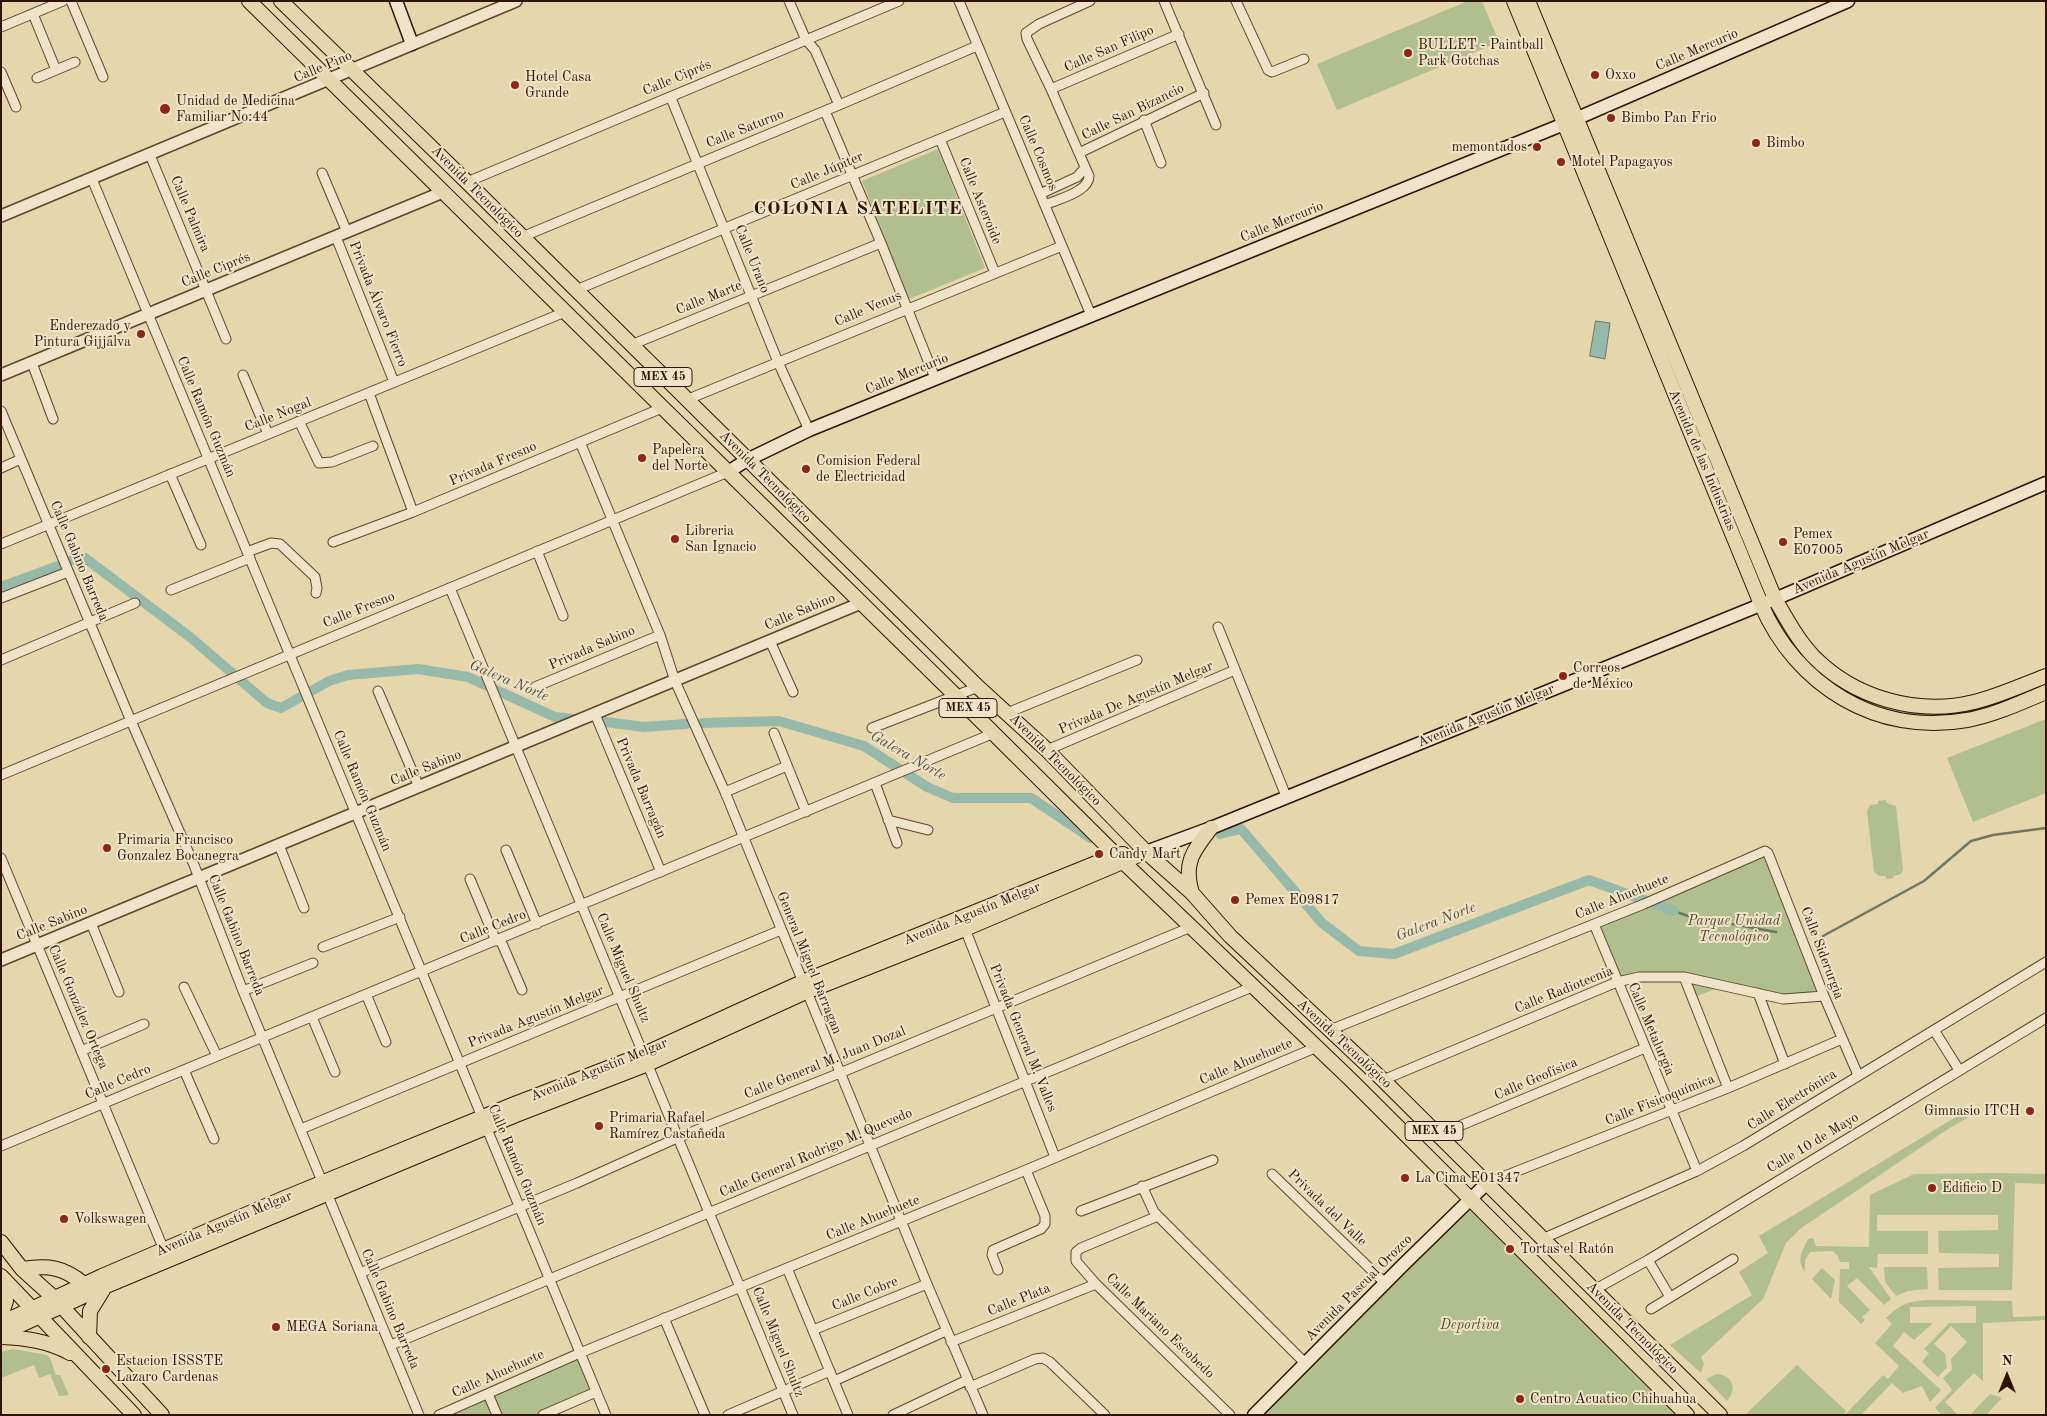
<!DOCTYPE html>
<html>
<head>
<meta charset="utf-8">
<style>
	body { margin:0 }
	#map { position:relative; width:2047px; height:1416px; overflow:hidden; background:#e6d6ac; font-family:"Old Standard TT",serif }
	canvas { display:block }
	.frame { position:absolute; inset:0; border:2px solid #301300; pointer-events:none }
	.north { position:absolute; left:1982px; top:1351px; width:50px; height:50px; -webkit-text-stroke:4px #efe4c9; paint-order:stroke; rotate:0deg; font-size:14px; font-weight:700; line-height:20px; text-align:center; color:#301300 }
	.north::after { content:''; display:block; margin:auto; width:18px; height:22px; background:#301300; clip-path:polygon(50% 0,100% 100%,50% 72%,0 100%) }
</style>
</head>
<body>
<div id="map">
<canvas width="2047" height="1416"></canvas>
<div class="frame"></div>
<div class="north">N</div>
</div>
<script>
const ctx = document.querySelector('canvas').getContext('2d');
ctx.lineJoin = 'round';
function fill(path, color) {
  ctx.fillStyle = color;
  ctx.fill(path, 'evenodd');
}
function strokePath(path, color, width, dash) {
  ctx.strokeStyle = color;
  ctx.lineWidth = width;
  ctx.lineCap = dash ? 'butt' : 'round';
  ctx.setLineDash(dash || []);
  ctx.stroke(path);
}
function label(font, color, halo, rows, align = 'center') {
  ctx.font = font + ' "Old Standard TT",serif';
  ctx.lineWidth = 4;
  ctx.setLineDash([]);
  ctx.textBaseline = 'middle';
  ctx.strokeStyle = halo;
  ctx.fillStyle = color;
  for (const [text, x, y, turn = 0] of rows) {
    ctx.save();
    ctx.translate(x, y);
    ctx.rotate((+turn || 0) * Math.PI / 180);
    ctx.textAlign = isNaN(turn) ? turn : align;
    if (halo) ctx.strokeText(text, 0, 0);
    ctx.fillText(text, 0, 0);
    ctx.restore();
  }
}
const green = new Path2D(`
	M1468,1h14l17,41 -162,68 -20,-46z
	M938,149l47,119 -76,31 -47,-118z
	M2046,719v74l-73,29 -26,-64z
	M1886,800l1,3 9,3 7,64 -2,4 -8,2 1,2 -8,1v-3h-7l-5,-4 -7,-61 3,-6 8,-1v-3z
	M1766,851l58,148 -40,2 -72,-16 3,4 -22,9 -8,-17h-68l-20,-56z
	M1969,1109l3,6 -24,14 -148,100 -14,14 -23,56 -62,58 3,7 -3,9 -31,-28 82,-50 -13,-23 29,-19 -9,-17z
	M2000,1173l46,1v10l-31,-1 -3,107h-73l-1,-22 61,-1v-13l-60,-1 -1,-22 60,-1v-15h-121v16h51v23h-50l-1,14 -8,-1 22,32 -7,6 -27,-27 -10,8 23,24 -8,7 3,3 -4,4 -22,-22 1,-33h9v-7h-9l-2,-6 -5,-5 -23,1 -5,8v12c-9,-13 -3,-20 3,-33l5,-1 3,8 53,1 1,-52 44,-21z
	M1470,1199l218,216h-434z
	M1884,1267h43l1,22 -20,2 -12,5 -11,-14z
	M1822,1268l13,12 -4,19 -19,-20z
	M1930,1300l82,1 1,16 33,-1v4l-63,3v58l-9,-8 -29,29 13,13h-16l-7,-7 17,-18 -9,-12 9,-8 -1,-11 16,-17 -16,-16 -17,18 11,10 2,13 -9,10 -16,-15 7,-9 -5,-4 25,-26h27v-17l-66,1v16h23l-19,17 -10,-8 -11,14 48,44 -11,12 -8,-16 -19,7 -11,-10 -31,32h-16l38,-40 5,4 11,-13 -24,-23 17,-19 -6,-6c16,-15 23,-17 44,-18z
	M13,1349l34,6 3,3 6,17h4l9,20 -10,1 -9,-22 -11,4 -5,-13 -33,13v-26z
	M580,1353l16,39 -53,23h-104z
	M1797,1365l49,46 -3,4h-94l-2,-2z
	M1717,1374c15,1 21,15 10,27l-21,-22z
	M1990,1394l12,4 -16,17h-16z`);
const water = new Path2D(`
	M1596,321l14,2 -5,36 -15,-3z`);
const stream = new Path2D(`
	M1674,911l14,5 88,16
	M1823,936l101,-55 47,-40 22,-6 53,-7`);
const canal = new Path2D(`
	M72,560l13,-2 105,79 42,36
	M1,587l57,-21
	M240,680l27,23 14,5 48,-27 19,-6 70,-6 50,8 87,40 18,2
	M606,722l38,5 42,-3
	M702,723l77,-2 85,25 63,41 26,11h78l60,40
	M1220,834l21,-5 81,94 37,28 35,3 195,-74 85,31`);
const minor = new Path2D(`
	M71,1l32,76
	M789,1l17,39 9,10 24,55
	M959,1l132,314
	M1164,1l52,124
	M1236,1l32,69 4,2 32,-13
	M33,14l23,56
	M1,27l62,-26
	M1,72l15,35
	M37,78l38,-16
	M1051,89l128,-55
	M671,98l107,264 31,68
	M825,111l56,132 54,135
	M1144,120l17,43
	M940,139l55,134
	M1079,153l125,-60
	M150,155l76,184
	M322,173l25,59
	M92,179l514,1236
	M467,182l432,-181
	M1040,194l37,-17 8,-9
	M1045,205c13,-6 44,-13 44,-29l-38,-87 -24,-50 -1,-6 13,-9 51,-23
	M336,237l58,145
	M522,237l317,-132 138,-59
	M576,290l429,-178
	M631,345l250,-102
	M32,363l21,56
	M243,375l25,59
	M369,393l44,119
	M686,400l376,-154
	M1,411l130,310 63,144 49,126 176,424
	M299,421l20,42 13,-1 41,-16
	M580,442l80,193 15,46 50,111 202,492 56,131
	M1,468l20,-9
	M170,474l31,71
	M333,542l80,-30 249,-104
	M1,544l564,-232
	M537,551l26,65
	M247,552l24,-9 9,1 35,33 2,11 -1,5
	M450,588l343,827
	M171,590l79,-32
	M1,598l67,-26
	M1218,627l68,169
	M770,641l23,51
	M1,660l134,-57
	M535,687l125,-52
	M378,691l41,96
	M1007,713l130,-53
	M595,714l66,158
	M872,728l106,-41
	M774,733l32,79
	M1047,750l188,-80
	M1,775l727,-303
	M875,783l22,60
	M725,792l62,-26
	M888,820l40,10
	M279,845l25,63
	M506,850l31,74
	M1,858l163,392
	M470,879l26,62
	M91,923l28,69
	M1594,924l103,247
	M965,929l90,228
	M500,939l22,51
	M323,947l77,-30
	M1684,977l44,111
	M184,987l33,69
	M243,991l70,-28
	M1758,993l27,71
	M366,994l20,48
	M312,1017l23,55
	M1330,1030l314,-126 121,-53 3,2 56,143 34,79
	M1934,1030l25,40
	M81,1051l63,-27
	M184,1070l30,69
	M1383,1080l234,-98 22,-5h45l99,22 41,-3
	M301,1129l480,-199
	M1438,1135l207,-87
	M1,1146l993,-413
	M1272,1174l113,109
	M1487,1183l241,-95 114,-49
	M1142,1186l12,26 151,151
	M1081,1211l132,-51
	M1158,1216l-77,32 -5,4v9l20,23 134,131
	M1542,1239l155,-68 46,-25 303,-184
	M1648,1260l22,37
	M787,1268l61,147
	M998,1270l-6,-15 1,-5 48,-21 4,-5v-8l-19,-46
	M360,1273l217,-90 100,-45 163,-65 351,-146
	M1594,1290l54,-30 398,-242
	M1651,1309l82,-50
	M664,1318l41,97
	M813,1330l114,-46
	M951,1342l145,-58
	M391,1345l861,-358
	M834,1381l112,-50
	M970,1387l65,-28 8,-1 7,4 55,53
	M488,1394l9,21
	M439,1415l141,-62 446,-183 291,-123
	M543,1415l53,-23
	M728,1415l102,-44
	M893,1415l74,-35`);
const tertiary = new Path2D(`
	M1,216l515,-215
	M1,375l442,-183
	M1,960l860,-357`);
const secondary = new Path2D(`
	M396,1l16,43
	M728,472l19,-12 62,-30 755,-306 284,-123
	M1146,852l65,-24 564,-229 271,-116
	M1254,1415l149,-150 84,-82`);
const primary = new Path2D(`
	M249,1l707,695 160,159 234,224 337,336
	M281,1l186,181 511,505 69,63 99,102 46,41 38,43 153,144 337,335
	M1514,1l247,603c35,82 116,132 206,116 27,-5 53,-17 79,-28
	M1528,1l247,598c11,19 22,40 38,57 41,42 104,60 161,46 25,-6 48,-17 72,-26
	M1192,893c-9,-30 1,-42 19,-65
	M1,1242l21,27 32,29 108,117
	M22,1269c27,-4 41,-2 62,15
	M1,1276l133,139
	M1,1316l5,-15 -1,-21
	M1,1323l101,-47 180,-77 230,-94 132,-51 158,-72 314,-127 7,-1
	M1,1334l105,-48 410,-171 132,-51 158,-72 159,-63 181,-77
	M1,1337c25,1 47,4 69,16
	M89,1337l1,-26 13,-21`);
const markers = [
	[1408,53,5,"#8f2418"],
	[1595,75,5,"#8f2418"],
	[515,85,5,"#8f2418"],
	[165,109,6,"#8f2418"],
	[1611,118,5,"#8f2418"],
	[1756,143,5,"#8f2418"],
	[1537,147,5,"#8f2418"],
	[1561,162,5,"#8f2418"],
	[141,334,5,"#8f2418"],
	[642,458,5,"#8f2418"],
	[806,469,5,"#8f2418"],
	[675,539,5,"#8f2418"],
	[1783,542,5,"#8f2418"],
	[1563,676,5,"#8f2418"],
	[107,848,5,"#8f2418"],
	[1099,854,5,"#8f2418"],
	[1235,900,5,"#8f2418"],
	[2030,1111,5,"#8f2418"],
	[599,1126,5,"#8f2418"],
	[1405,1178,5,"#8f2418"],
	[1932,1188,5,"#8f2418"],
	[64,1219,5,"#8f2418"],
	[1510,1249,5,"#8f2418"],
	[276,1327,5,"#8f2418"],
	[106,1369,5,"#8f2418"],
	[1520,1399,5,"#8f2418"]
];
const shields = [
	[663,377,58],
	[968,708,58],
	[1434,1131,58]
];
const shieldNames = [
	["MEX 45",663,377],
	["MEX 45",968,708],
	["MEX 45",1434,1131]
];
const poiNames = [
	["BULLET - Paintball",1418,45],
	["Park Gotchas",1418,61],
	["Oxxo",1605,75],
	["Hotel Casa",525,77],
	["Grande",525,93],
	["Unidad de Medicina",176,101],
	["Familiar No:44",176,117],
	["Bimbo Pan Frio",1621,118],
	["Bimbo",1766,143],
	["memontados",1527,147,"right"],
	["Motel Papagayos",1571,162],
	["Enderezado y",131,326,"right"],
	["Pintura Gijjalva",131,342,"right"],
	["Papelera",652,450],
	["del Norte",652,466],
	["Comision Federal",816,461],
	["de Electricidad",816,477],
	["Libreria",685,531],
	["San Ignacio",685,547],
	["Pemex",1793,534],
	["E07005",1793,550],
	["Correos",1573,668],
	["de México",1573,684],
	["Primaria Francisco",117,840],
	["Gonzalez Bocanegra",117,856],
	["Candy Mart",1109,854],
	["Pemex E09817",1245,900],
	["Gimnasio ITCH",2020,1111,"right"],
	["Primaria Rafael",609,1118],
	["Ramírez Castañeda",609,1134],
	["La Cima E01347",1415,1178],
	["Edificio D",1942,1188],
	["Volkswagen",74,1219],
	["Tortas el Ratón",1520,1249],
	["MEGA Soriana",286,1327],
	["Estacion ISSSTE",116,1361],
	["Lazaro Cardenas",116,1377],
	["Centro Acuatico Chihuahua",1530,1399]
];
const streetNames = [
	["Calle San Filipo",1109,49,-24],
	["Calle Mercurio",1697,50,-23],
	["Calle Pino",323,67,-23],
	["Calle Ciprés",677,78,-23],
	["Calle San Bizancio",1133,112,-26],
	["Calle Saturno",745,129,-22],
	["Calle Cosmos",1038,153,67],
	["Calle Júpiter",827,171,-23],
	["Avenida Tecnológico",477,192,45],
	["Calle Asteroide",980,201,68],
	["Calle Palmira",190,214,67],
	["Calle Mercurio",1282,222,-22],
	["Calle Urano",752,259,68],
	["Calle Ciprés",216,270,-22],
	["Calle Marte",709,298,-22],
	["Privada Álvaro Fierro",378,304,68],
	["Calle Venus",868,309,-23],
	["Calle Mercurio",907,374,-22],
	["Calle Nogal",278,415,-22],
	["Calle Ramón Guzmán",206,417,67],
	["Avenida de las Industrias",1702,460,67],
	["Privada Fresno",493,464,-23],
	["Avenida Tecnológico",765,477,45],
	["Calle Gabino Barreda",79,561,67],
	["Avenida Agustín Melgar",1861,562,-23],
	["Calle Fresno",359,610,-22],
	["Calle Sabino",800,612,-23],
	["Privada Sabino",592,648,-23],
	["Privada De Agustín Melgar",1136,698,-23],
	["Avenida Agustín Melgar",1486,716,-22],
	["Avenida Tecnológico",1055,760,45],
	["Calle Sabino",426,768,-22],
	["Privada Barragán",641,788,67],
	["Calle Ramón Guzmán",362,791,67],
	["Calle Ahuehuete",1622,897,-22],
	["Avenida Agustín Melgar",972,914,-22],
	["Calle Sabino",52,923,-22],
	["Calle Cedro",493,927,-22],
	["Calle Gabino Barreda",236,935,68],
	["Calle Siderurgia",1822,953,69],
	["General Miguel Barragan",809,963,68],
	["Calle Miguel Shultz",623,968,67],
	["Calle Radiotecnia",1564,990,-22],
	["Calle González Ortega",78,1007,67],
	["Privada Agustín Melgar",536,1017,-22],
	["Calle Metalurgia",1651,1029,67],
	["Privada General M. Valles",1023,1038,68],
	["Avenida Tecnológico",1344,1044,43],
	["Calle Ahuehuete",1246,1062,-23],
	["Calle General M. Juan Dozal",825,1063,-22],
	["Avenida Agustín Melgar",599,1070,-22],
	["Calle Geofísica",1536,1079,-23],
	["Calle Cedro",118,1082,-23],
	["Calle Fisicoquímica",1660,1100,-22],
	["Calle Electrónica",1792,1100,-32],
	["Calle 10 de Mayo",1813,1143,-31],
	["Calle General Rodrigo M. Quevedo",816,1153,-23],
	["Calle Ramón Guzmán",517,1165,67],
	["Privada del Valle",1327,1208,44],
	["Calle Ahuehuete",873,1218,-22],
	["Avenida Agustín Melgar",224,1224,-23],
	["Avenida Pascual Orozco",1359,1288,-45],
	["Calle Cobre",865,1294,-22],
	["Calle Plata",1019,1300,-22],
	["Calle Gabino Barreda",390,1309,67],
	["Calle Mariano Escobedo",1160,1326,44],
	["Avenida Tecnológico",1632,1328,45],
	["Calle Miguel Shultz",778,1342,68],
	["Calle Ahuehuete",498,1374,-24]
];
const parkNames = [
	["Parque Unidad",1734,921],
	["Tecnológico",1734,937],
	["Deportiva",1470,1325]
];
const waterNames = [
	["Galera Norte",509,681,23],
	["Galera Norte",908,756,30],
	["Galera Norte",1436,922,-21]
];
const districtNames = [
	["COLONIA SATELITE",858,209]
];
fill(green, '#b0bf8d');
fill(water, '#96b9a9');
strokePath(water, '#6d7765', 1);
strokePath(stream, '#6d7765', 2.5);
strokePath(canal, '#96b9a9', 10);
strokePath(minor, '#5e442b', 11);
strokePath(tertiary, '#5e442b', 14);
strokePath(secondary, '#301300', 15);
strokePath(primary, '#301300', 16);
strokePath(minor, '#efe4c9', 9);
strokePath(tertiary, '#efe4c9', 11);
strokePath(secondary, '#efe4c9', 12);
strokePath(primary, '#e6d6ac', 14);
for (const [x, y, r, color] of markers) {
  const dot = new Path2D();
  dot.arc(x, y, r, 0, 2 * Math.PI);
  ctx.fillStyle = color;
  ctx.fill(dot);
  strokePath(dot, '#efe4c9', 2);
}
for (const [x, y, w] of shields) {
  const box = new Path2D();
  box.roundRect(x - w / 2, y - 9.5, w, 19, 4);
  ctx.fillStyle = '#efe4c9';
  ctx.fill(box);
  strokePath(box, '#301300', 1);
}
label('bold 12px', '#301300', null, shieldNames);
label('14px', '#301300', '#efe4c9', poiNames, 'left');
label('14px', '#301300', '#efe4c9', streetNames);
label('italic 14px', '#56472a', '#efe4c9', parkNames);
label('italic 15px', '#544d3b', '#efe4c9', waterNames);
ctx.letterSpacing = '1px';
label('bold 19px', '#301300', '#efe4c9', districtNames);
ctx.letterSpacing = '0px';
</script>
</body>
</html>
